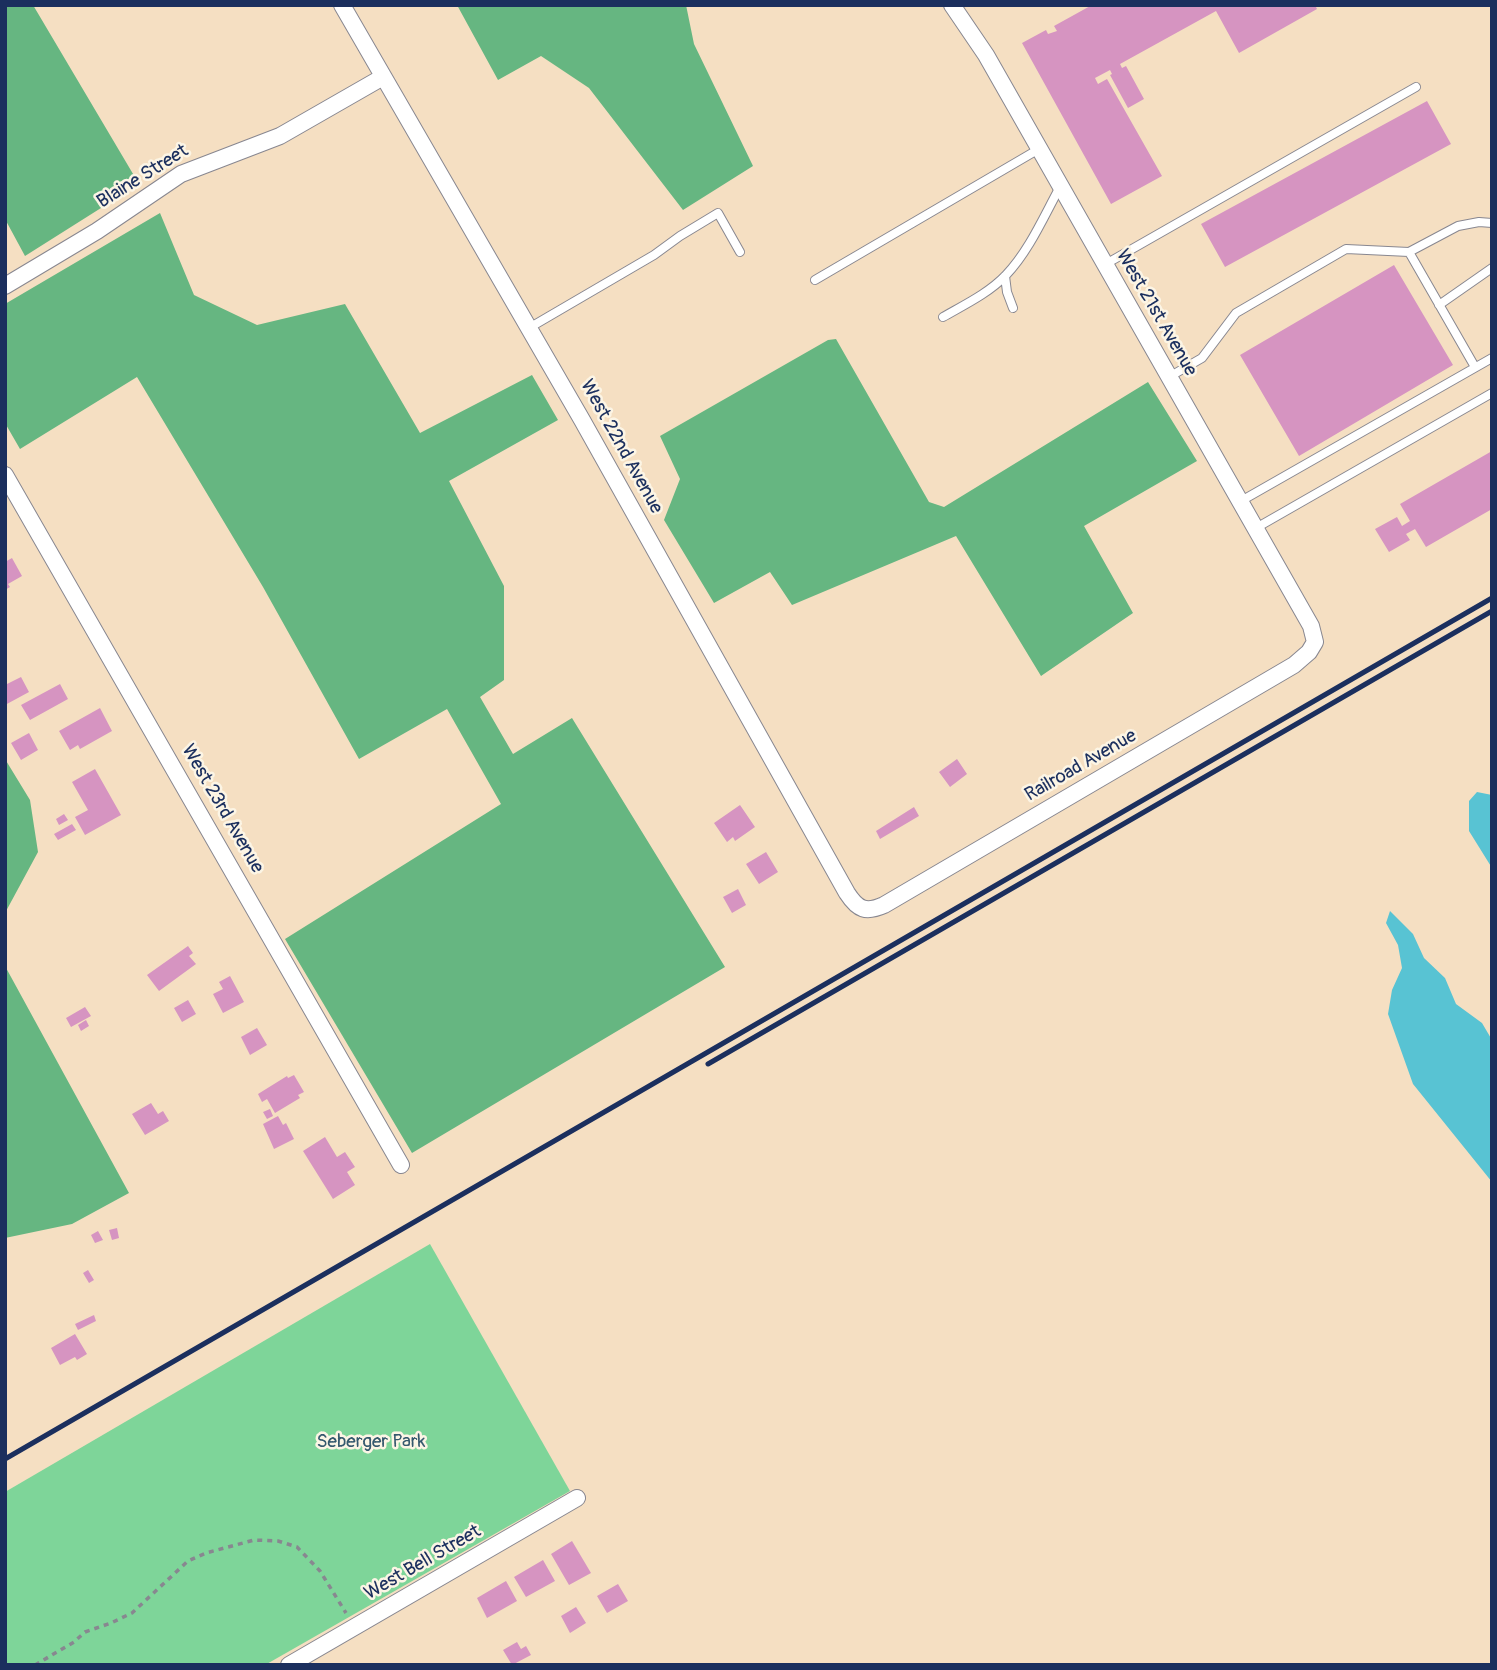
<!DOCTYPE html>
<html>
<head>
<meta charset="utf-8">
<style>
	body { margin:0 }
	#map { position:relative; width:1497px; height:1670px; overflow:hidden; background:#f5dfc2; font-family:Pangolin,sans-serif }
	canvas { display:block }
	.frame { position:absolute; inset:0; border:7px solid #1b2f5e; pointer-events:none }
</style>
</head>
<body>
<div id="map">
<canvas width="1497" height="1670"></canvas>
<div class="frame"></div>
</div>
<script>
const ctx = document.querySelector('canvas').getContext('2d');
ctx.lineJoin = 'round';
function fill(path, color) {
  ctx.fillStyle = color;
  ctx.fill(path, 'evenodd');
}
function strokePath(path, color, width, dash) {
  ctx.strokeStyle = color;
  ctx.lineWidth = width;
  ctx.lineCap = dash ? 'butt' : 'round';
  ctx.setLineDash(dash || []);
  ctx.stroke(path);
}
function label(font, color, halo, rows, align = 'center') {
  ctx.font = font + ' Pangolin,sans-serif';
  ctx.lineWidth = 5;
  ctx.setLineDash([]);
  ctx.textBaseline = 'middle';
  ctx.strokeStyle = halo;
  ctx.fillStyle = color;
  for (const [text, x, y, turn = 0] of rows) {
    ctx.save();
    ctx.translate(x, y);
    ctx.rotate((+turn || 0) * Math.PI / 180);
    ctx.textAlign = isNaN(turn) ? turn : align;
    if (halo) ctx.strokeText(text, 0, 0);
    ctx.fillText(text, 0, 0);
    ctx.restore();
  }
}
const green = new Path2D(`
	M430,1244l140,247 -305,174h-260v-173z`);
const forest = new Path2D(`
	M5,5h28l106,179 -114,72 -20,-37z
	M457,5h229l8,39 59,122 -70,44 -94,-122 -48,-32 -43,24z
	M160,213l34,82 63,30 88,-21 75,129 112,-58 26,45 -109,61 55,105v94l-24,17 33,57 59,-36 153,249 -313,186 -127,-214 216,-135 -54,-95 -88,50 -96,-172 -126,-210 -117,72 -15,-26v-119z
	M836,339l93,163 15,5 204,-125 49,79 -113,65 49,87 -92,63 -85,-140 -164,69 -22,-33 -56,31 -50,-83 16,-41 -20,-43 168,-96z
	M5,759l25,41 8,52 -33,61z
	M5,966l124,227 -57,31 -67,14z`);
const water = new Path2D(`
	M1477,792l15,3v73l-23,-37v-30z
	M1390,911l23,23 11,24 21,20 11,26 26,19 10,17v142l-79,-98 -25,-70 4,-24 10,-22 -4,-23 -12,-22z`);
const building = new Path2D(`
	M1092,5h223l2,4 -78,44 -23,-42 -96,53 2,4 4,-2 18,33 -16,9 -18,-33 2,-1 -2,-4 -15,8 3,6 9,-5 55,97 -51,28 -89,-161 24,-13 2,4 9,-3 -3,-5z
	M1427,101l24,43 -226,123 -24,-43z
	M1394,265l59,100 -154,91 -59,-101z
	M1492,451v58l-66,38 -11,-18 -9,5 4,6 -21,12 -14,-23 22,-12 5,9 8,-5 -10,-17z
	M12,558l10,18 -14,8 2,3 -5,3v-28z
	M21,677l8,15 -24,13v-20z
	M60,684l8,15 -38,21 -9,-15z
	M100,708l12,23 -32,18 -2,-4 -8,5 -11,-19z
	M29,733l9,17 -17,10 -10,-17z
	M957,759l10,15 -17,13 -11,-15z
	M95,769l26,46 -36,20 -10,-18 13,-7 -16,-28z
	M740,805l15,22 -20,14 -2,-4 -6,5 -13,-19z
	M914,807l5,9 -39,23 -4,-8z
	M64,814l4,6 -9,5 -3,-6z
	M72,824l4,6 -18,10 -4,-6z
	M766,852l12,20 -19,12 -13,-20z
	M738,889l8,16 -14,8 -9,-16z
	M188,946l5,7 -4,3 7,8 -37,27 -12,-16z
	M230,976l14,26 -21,11 -10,-19 10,-5 -4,-7z
	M188,1000l8,14 -14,8 -8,-14z
	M85,1007l6,9 -20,11 -5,-9z
	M86,1020l3,6 -8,5 -3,-6z
	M257,1028l10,17 -17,10 -9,-18z
	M294,1075l10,17 -6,3 2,3 -25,15 -8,-14 -5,3 -4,-8 29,-18 1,2z
	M151,1103l7,11 5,-3 6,10 -24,14 -13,-21z
	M270,1109l3,7 -6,3 -4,-7z
	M278,1116l5,9 3,-2 8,16 -20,10 -11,-25z
	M325,1137l12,20 8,-5 10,15 -8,5 8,13 -22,14 -30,-48z
	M117,1228l2,10 -7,2 -3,-10z
	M98,1231l5,9 -8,3 -4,-8z
	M88,1270l6,10 -5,3 -6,-10z
	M94,1315l2,6 -18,9 -3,-6z
	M75,1334l12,20 -10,6 -2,-3 -15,8 -9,-17z
	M572,1541l19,32 -22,12 -18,-31z
	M543,1560l12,21 -29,16 -12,-20z
	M506,1581l11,20 -30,17 -10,-20z
	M618,1584l10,17 -21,12 -10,-17z
	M576,1607l10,16 -16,10 -9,-17z
	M517,1642l4,7 5,-3 5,9 -19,10 -9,-15z`);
const path = new Path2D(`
	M35,1665l39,-23 11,-10 26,-9 21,-10 56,-52 18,-8 48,-13 24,1 19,6 23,24 26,42`);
const lane = new Path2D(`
	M1409,252l66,115
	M1104,265l312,-178
	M1005,276l2,16 6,16
	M815,280l224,-131
	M1439,305l53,-37
	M943,317c21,-12 46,-24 63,-42 23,-24 38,-59 54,-88
	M529,328l125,-73 26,-19 38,-23 22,39
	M1169,377l33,-19 34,-45 110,-64 63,3 49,-26 21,-4 13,1
	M1241,501l251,-143
	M1256,528l236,-135`);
const street = new Path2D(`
	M342,5l240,415 265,473c11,17 19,20 37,12l410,-240 15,-13 6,-10 -4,-16 -325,-571 -34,-50
	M5,286l92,-55 84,-57 99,-38 103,-59
	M5,475l396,690
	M289,1665l288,-167`);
const rail = new Path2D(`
	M708,1064l784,-453
	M5,1459l1487,-861`);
const streetNames = [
	["Blaine Street",143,177,-32],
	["West 21st Avenue",1156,313,60],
	["West 22nd Avenue",621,447,61],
	["Railroad Avenue",1081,766,-30],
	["West 23rd Avenue",222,809,60],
	["West Bell Street",423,1563,-30]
];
const parkNames = [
	["Seberger Park",371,1442]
];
fill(green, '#7ed599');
fill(forest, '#66b681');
fill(water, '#58c3d3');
fill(building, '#d694c1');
strokePath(lane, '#888790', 10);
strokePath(street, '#888790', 18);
strokePath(path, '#888790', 3.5, [5, 5]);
strokePath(lane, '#fff', 8);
strokePath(street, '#fff', 16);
strokePath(rail, '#1b2f5e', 5);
label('19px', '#1b2f5e', '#fcf5e5', streetNames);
label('19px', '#34586d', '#fcf5e5', parkNames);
</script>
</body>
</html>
